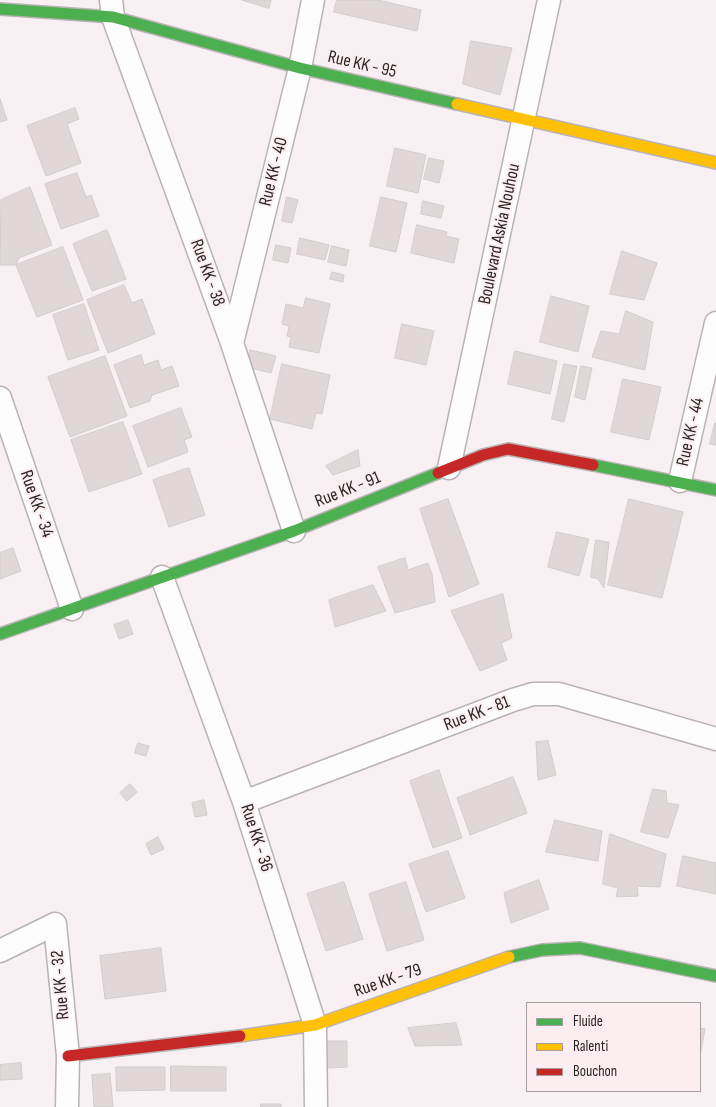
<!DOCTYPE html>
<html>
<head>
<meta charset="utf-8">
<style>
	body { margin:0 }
	#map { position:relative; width:716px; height:1107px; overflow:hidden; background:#f8f0f2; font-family:"Sofia Sans Condensed",sans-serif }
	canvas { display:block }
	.legend { position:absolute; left:526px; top:1002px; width:175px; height:90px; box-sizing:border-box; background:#fcedf0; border:1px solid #a89d9f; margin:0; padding:6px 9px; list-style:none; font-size:15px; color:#2a2526 }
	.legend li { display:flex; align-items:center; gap:10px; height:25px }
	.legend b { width:25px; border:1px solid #a89d9f }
</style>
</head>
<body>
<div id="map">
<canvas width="716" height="1107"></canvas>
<ul class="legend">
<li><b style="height:6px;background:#4caf50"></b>Fluide</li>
<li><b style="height:6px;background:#ffc107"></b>Ralenti</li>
<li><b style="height:6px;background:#c62828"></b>Bouchon</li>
</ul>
</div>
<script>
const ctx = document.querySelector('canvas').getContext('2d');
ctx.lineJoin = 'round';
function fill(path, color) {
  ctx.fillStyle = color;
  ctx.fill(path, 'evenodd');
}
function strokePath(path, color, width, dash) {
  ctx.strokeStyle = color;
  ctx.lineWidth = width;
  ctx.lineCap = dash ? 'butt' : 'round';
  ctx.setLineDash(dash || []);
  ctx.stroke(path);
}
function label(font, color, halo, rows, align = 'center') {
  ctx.font = font + ' "Sofia Sans Condensed",sans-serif';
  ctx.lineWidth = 4;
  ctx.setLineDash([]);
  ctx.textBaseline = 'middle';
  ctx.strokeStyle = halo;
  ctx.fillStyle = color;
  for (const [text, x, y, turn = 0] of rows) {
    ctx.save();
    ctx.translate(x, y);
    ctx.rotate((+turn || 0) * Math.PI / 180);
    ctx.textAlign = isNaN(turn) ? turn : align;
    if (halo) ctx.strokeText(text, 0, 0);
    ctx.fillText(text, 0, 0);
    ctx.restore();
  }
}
const building = new Path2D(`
	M242,0h29l-2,8z
	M337,0h41l43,10 -4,21 -83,-19z
	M471,41l41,7 -12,47 -37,-11z
	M0,99l7,21 -7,2z
	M75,108l4,11 -12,5 14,39 -35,13 -19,-50z
	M395,148l31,7 -8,38 -31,-7z
	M429,158l15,3 -5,22 -15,-4z
	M77,173l9,24 5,-2 8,21 -38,13 -16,-45z
	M30,187l22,58 -33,13 -3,7h-16l1,-65z
	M287,197l11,3 -6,23 -10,-2z
	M381,197l26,6 -11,49 -26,-6z
	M423,201l21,5 -3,12 -20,-4z
	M417,225l30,7 -1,4 13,3 -5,24 -43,-10z
	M107,230l19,49 -34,12 -19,-47z
	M300,238l29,7 -4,15 -28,-6z
	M276,245l15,3 -3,15 -15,-3z
	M332,246l17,4 -3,16 -18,-4z
	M63,247l20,53 -46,17 -21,-52z
	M622,251l35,12 -13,37 -34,-6z
	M332,272l12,3 -1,7 -13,-3z
	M124,285l8,18 10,-4 13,35 -47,19 -21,-53z
	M551,296l38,10 -11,46 -38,-10z
	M306,298l24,6 -11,49 -30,-6 2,-10 -4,-1 2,-10 -7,-2 4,-20 17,4z
	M84,304l15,46 -31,10 -15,-45z
	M626,311l27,11 -8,48 -53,-13 9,-26 18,3z
	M402,324l32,7 -8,34 -31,-7z
	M250,350l26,6 -5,17 -24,-6z
	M515,351l42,10 -7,33 -42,-10z
	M141,355l3,10 14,-5 3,10 11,-4 7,20 -27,9 -2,6 -20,7 -16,-43z
	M105,356l22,60 -57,21 -22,-60z
	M282,364l48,11 -8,39 -6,-1 -4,16 -42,-10z
	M564,364l13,2 -13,56 -12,-3z
	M581,366l11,2 -7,32 -10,-3z
	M623,379l38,8 -12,53 -38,-8z
	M181,408l11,29 -8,3 4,12 -40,15 -15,-41z
	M123,422l19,52 -53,18 -18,-52z
	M715,423l1,1v21l-6,-1z
	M358,450l2,16 -27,9 -7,-9z
	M189,468l16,47 -36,12 -16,-47z
	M448,499l31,85 -30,13 -29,-88z
	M629,499l54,13 -21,86 -54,-13z
	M557,532l32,7 -10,37 -31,-9z
	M596,540l13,2 -5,46 -6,-9 -7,-2z
	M13,548l8,23 -21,8v-26z
	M405,558l3,12 20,-7 4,11 3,28 -40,11 -17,-46z
	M373,585l13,26 -51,16 -6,-27z
	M503,594l9,44 -11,5 6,17 -27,11 -29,-60z
	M128,620l5,14 -14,5 -5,-14z
	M548,741l8,34 -18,5 -2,-38z
	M138,743l11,3 -3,10 -11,-3z
	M439,770l23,68 -29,10 -23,-67z
	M513,777l14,36 -57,22 -13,-37z
	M130,784l7,8 -10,9 -7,-8z
	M653,789l13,2 1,12 12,2 -11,33 -27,-6z
	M204,800l3,15 -12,2 -3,-14z
	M555,820l47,11 -4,30 -52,-9z
	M610,834l56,20 -6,33 -23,-1 1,10 -22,1 2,-9 -15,-4z
	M158,837l6,12 -13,6 -5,-11z
	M448,851l17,47 -39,14 -17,-48z
	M683,856l33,7v31l-39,-8z
	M539,880l10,29 -38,14 -7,-30z
	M344,882l19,57 -37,12 -19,-57z
	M406,882l18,58 -37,11 -18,-57z
	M161,948l5,43 -61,8 -5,-43z
	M456,1023l6,22 -47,1 -7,-18z
	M700,1028l5,1 -5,27z
	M327,1041h20v26l-20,1z
	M21,1063l1,16 -22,1v-15z
	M171,1066l55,1v24h-55z
	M116,1067h49v23l-48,1z
	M110,1074l3,33h-19l-2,-32z
	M261,1104h20v3h-20z`);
const street = new Path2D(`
	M111,0l2,17 119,326 62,188
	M232,343l68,-275 13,-68
	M0,398l72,211
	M449,468l100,-468
	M680,481l36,-158
	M162,577l82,225 71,223 1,82
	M244,802l269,-102 20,-6h26l157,45
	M0,951l55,-27 13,132 -1,51`);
const fast = new Path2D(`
	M0,9l113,8 187,51 157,36
	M593,465l123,25
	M0,634l294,-103 144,-58
	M509,957l33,-7 38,-2 136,28`);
const slow = new Path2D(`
	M457,104l259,59
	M240,1036l75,-11 194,-68`);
const jam = new Path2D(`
	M438,473l45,-18 25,-6 85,16
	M68,1056l172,-20`);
const streetNames = [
	["Rue KK - 95",362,65,13],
	["Rue KK - 40",274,172,-76],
	["Boulevard Askia Nouhou",500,234,-78],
	["Rue KK - 38",207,273,70],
	["Rue KK - 44",691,432,-77],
	["Rue KK - 91",348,490,-22],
	["Rue KK - 34",36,504,71],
	["Rue KK - 81",477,714,-21],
	["Rue KK - 36",256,838,72],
	["Rue KK - 79",388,981,-19],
	["Rue KK - 32",61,985,-95]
];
fill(building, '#e1d7d9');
strokePath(building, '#d2cccd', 1);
strokePath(street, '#b9b3b4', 25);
strokePath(fast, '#b9b3b4', 14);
strokePath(slow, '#b9b3b4', 14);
strokePath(jam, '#b9b3b4', 14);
strokePath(street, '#fefdfd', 22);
strokePath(fast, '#4caf50', 11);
strokePath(slow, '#ffc107', 11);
strokePath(jam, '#c62828', 11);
label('18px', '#2a2526', '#fcedf0', streetNames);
</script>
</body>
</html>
